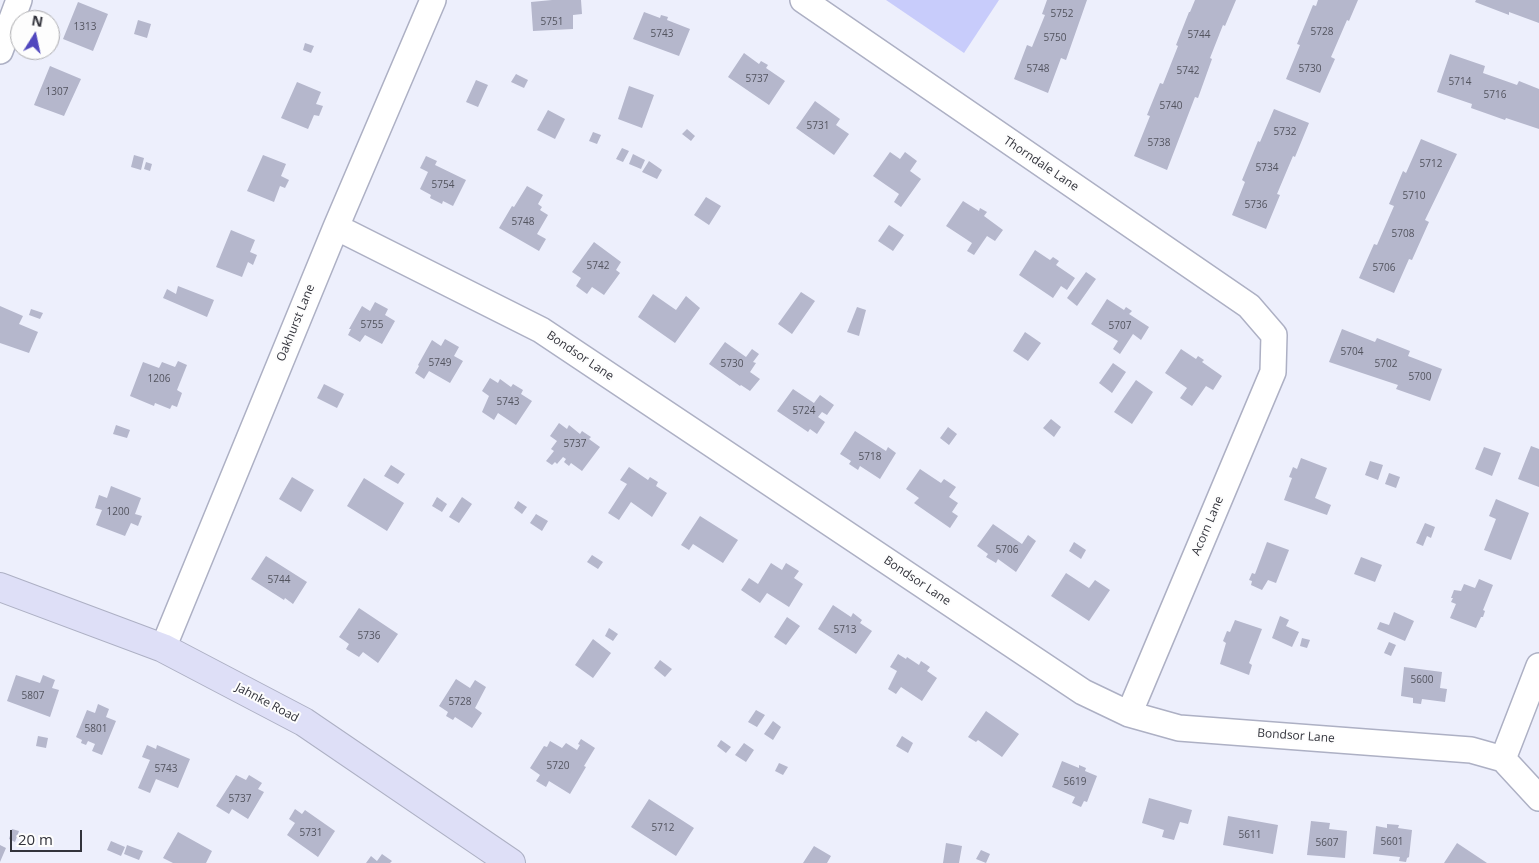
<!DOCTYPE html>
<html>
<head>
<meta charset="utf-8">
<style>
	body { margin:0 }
	#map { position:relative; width:1539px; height:863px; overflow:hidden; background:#edeffc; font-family:"Open Sans",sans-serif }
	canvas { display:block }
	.north { position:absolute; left:10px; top:10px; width:50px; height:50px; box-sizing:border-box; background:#fdfdfd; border:1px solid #acacaf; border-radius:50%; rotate:10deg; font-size:14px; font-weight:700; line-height:20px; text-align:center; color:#32333b }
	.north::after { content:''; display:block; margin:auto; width:18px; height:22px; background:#5047be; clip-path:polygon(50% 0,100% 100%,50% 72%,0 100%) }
	.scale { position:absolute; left:10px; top:830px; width:72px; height:22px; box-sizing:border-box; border:2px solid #32333b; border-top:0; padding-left:6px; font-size:15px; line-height:18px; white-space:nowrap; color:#32333b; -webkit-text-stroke:4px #fdfdfd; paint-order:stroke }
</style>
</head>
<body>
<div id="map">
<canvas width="1539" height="863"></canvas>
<div class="north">N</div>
<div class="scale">20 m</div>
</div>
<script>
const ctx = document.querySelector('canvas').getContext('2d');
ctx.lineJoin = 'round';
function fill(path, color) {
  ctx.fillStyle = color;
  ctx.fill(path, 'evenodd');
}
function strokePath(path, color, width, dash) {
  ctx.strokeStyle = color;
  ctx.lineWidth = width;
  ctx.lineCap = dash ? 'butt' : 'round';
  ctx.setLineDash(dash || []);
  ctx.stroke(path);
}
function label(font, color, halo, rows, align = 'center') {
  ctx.font = font + ' "Open Sans",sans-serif';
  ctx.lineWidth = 4;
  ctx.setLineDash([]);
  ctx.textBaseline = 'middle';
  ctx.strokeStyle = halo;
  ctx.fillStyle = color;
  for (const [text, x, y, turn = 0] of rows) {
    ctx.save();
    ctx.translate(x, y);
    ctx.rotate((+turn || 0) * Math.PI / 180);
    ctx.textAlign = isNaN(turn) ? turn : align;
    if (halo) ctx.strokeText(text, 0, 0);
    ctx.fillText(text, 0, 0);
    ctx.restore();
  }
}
const green = new Path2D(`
	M886,0h113l-35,53z`);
const building = new Path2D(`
	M552,0h29l1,14 -9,1v14l-40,2 -2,-29z
	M1047,0h40l-21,60 -5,-2 -13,35 -34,-14 13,-34 5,2 13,-32 -3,-1z
	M1195,0h41l-11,26 -2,-1 -13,33 2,1 -14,39 -3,-1 -28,73 -33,-14 16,-40 -3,-1 13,-32 3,1 15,-38 -2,-1 13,-33h1z
	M1318,0h40l-9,21 -2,-1 -16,37 4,2 -15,34 -34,-14 14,-34 -3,-1 16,-39 3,1z
	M1476,0h63v23l-30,-11v3l-34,-13z
	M78,2l30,12 -15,37 -30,-12z
	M644,12l16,6 1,-3 7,2 -1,3 23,9 -11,27 -46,-17z
	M138,20l13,4 -4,14 -13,-4z
	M305,43l9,3 -3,7 -8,-3z
	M744,53l15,11 2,-3 7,4 -2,3 19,13 -16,24 -41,-28z
	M1450,54l35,12 -2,7 34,12 2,-4 20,8v40l-33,-11 -1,2 -34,-12 1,-4 -35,-12z
	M50,66l31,13 -17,37 -30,-11z
	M516,74l12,6 -4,8 -13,-6z
	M476,80l12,5 -10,22 -12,-5z
	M297,82l24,10 -5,12 7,2 -4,10 -5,-1 -6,14 -27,-11z
	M629,86l25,9 -12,33 -24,-9z
	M815,101l25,18 -4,6 13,9 -15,21 -38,-27z
	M1274,109l35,14 -14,34 -2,-1 -16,38 3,1 -14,34 -34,-14 13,-33 -3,-2 16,-39 2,1z
	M548,110l17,9 -10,20 -18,-9z
	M687,129l8,7 -4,5 -9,-7z
	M593,132l8,3 -4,9 -8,-3z
	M1421,139l36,15 -32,66 4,2 -17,38 -3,-1 -15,34 -35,-15 15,-34 3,1 17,-39 -5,-2 14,-33 3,2z
	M622,148l7,3 -6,11 -7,-3z
	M890,152l10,7 5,-7 12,9 -7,10 11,8 -20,28 -7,-5 5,-8 -26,-18z
	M633,154l12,6 -4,9 -12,-5z
	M134,155l10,3 -3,12 -10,-3z
	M263,155l23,9 -5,12 8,4 -4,8 -5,-2 -6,16 -27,-11z
	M426,156l11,5 -2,4 31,15 -13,26 -10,-5 -1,3 -12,-6 1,-3 -11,-6 8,-17 -8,-4z
	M649,161l13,9 -5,9 -15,-7z
	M146,162l6,2 -2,7 -6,-2z
	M527,186l16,9 -5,9 4,3 -2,3 8,5 -11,19 9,5 -7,12 -40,-23 13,-22 2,1z
	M706,197l15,9 -12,19 -15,-10z
	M963,201l16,10 1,-3 7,4 -3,4 19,14 -8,11 -8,-5 -13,19 -7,-4 5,-8 -26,-17z
	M889,225l15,10 -11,16 -15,-10z
	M231,230l24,10 -5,12 7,3 -4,10 -5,-3 -6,15 -26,-10z
	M594,242l27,20 -5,8 4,3 -16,22 -12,-8 -5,7 -11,-8 5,-8 -9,-6z
	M1035,250l15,10 3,-3 6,4 -3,4 19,13 -8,12 -6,-4 -8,12 -34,-23z
	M1086,272l10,7 -19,27 -10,-8z
	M178,286l36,14 -7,17 -44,-19 4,-9 9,5z
	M801,292l14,9 -23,33 -14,-10z
	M653,294l23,16 10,-14 14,12 -25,35 -37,-26z
	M1107,299l17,11 2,-3 6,4 -3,3 20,13 -8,13 -8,-6 -13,20 -7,-5 5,-8 -27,-17z
	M375,302l13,7 -3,6 10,6 -13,23 -17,-9 -5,7 -12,-7 3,-6h-2l13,-23 8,5z
	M0,306l23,10 -4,8 19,8 -9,21 -29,-10z
	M857,307l9,3 -7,26 -12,-4z
	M31,309l12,4 -3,6 -11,-4z
	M1342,329l33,13 2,-4 33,13 -2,5 34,13 -12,32 -34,-12 2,-4 -69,-23z
	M1025,332l16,11 -13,18 -15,-10z
	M445,339l14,8 -5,9 9,5 -13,22 -21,-12 -5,8 -9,-6 4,-7 -1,-1 14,-25 9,6z
	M725,342l21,15 6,-8 7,5 -6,8 3,1 -6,9 10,7 -10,12 -9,-6 -1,1 -31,-22z
	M1181,349l15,10 2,-3 6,4 -2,2 20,14 -9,14 -7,-4 -14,20 -12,-8 7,-10 -22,-15z
	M178,361l9,4 -10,25 5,3 -5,14 -5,-2 -2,4 -15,-6 -1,3 -24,-10 13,-34 16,6 3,-6 13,5z
	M1113,363l13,9 -14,21 -13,-10z
	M490,378l8,5 2,-4 11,8 2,-3 10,6 -2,4 11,7 -16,24 -18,-12 -4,7 -12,-8 7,-16 -7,-5z
	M1136,380l17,12 -21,32 -18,-12z
	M324,384l20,10 -7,14 -20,-10z
	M793,389l21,14 6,-8 14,10 -7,10 -5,-3 -4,5 7,5 -8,12 -7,-5 -2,3 -31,-21z
	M1051,419l10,8 -7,10 -11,-9z
	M559,423l8,6 2,-4 11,9 2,-3 9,6 -2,2 11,8 -18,24 -11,-8 -2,3 -5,-4 2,-3 -3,-2 -6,7 -2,-2 -3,3 -6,-4 8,-10 -3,-2 6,-8 -7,-5z
	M116,425l14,5 -3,8 -14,-4z
	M948,427l9,7 -8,11 -9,-7z
	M855,431l31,20 2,-4 8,6 -16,26 -20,-13 -2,4 -9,-6 2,-3 -11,-7z
	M1531,446l8,3v38l-21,-8z
	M1484,447l17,6 -9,23 -17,-7z
	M1301,458l26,10 -12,30 16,7 -4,10 -43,-15 8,-22 -3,-1 4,-10 4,2z
	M1370,461l13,4 -5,15 -13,-5z
	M391,465l14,9 -7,10 -14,-8z
	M629,467l19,13 2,-3 8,5 -2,4 11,7 -15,24 -21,-15 -12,18 -11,-7 19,-29 -7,-4z
	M920,469l21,14 3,-4 12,8 -7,10 9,6 -6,9 6,4 -8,12 -36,-25 5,-5 -13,-9z
	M1389,473l11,4 -4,11 -11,-4z
	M292,477l22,13 -13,22 -22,-13z
	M364,478l40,25 -17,28 -40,-25z
	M111,486l30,12 -6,16 7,2 -4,10 -7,-3 -6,13 -29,-11 6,-15 -7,-2 4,-13 8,3z
	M437,497l10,7 -5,8 -10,-6z
	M462,497l10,7 -13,19 -10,-6z
	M1496,499l33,14 -18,47 -27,-10 12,-31 -7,-3z
	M518,501l9,6 -5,7 -8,-6z
	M536,514l12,7 -6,10 -12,-8z
	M700,516l38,24 -15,23 -30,-19 -4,6 -8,-5z
	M1425,523l10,4 -4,11 -4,-2 -4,10 -7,-3z
	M993,524l29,20 6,-9 8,6 -20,31 -18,-13 -2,4 -10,-6 2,-3 -11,-8z
	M1074,542l12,8 -5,9 -12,-8z
	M1267,542l22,8 -13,33 -8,-3 -6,10 -11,-5 1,-4 -3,-1 3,-7 3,1z
	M592,555l11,7 -5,7 -11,-7z
	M266,556l41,26 -14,22 -8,-6 -1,2 -33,-21z
	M1361,557l21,8 -7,17 -21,-8z
	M771,563l11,7 4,-7 13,8 -5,7 9,6 -14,23 -22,-14 -7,10 -19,-13 8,-12 9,6z
	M1066,573l23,15 6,-8 15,10 -21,31 -38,-25z
	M1479,579l14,6 -10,25 2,1 -2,6h-2l-5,11 -26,-10 6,-14 -5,-2 2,-4h-2l3,-8 7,1 3,-7 11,4z
	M833,605l18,12 2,-4 9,7 -2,3 12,8 -16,23 -38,-25z
	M359,608l39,26 -20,29 -15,-11 -4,5 -13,-8 3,-5 -10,-7z
	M1394,612l20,9 -9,20 -28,-12 3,-7 9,3z
	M1280,616l9,4 -3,6 13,6 -7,15 -20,-9z
	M787,617l13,9 -14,19 -12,-8z
	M1235,620l27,9 -13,34 3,2 -3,10 -29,-11 6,-21 -3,-2 4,-10 3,1z
	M609,628l9,6 -5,7 -8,-5z
	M1302,638l8,2 -3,8 -7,-2z
	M593,639l18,14 -18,25 -18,-13z
	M1389,642l7,3 -5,11 -7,-3z
	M898,654l8,5 1,-2 12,8 2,-4 9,6 -3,4 10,7 -15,23 -21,-14 -5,7 -8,-5 9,-18 -7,-4z
	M660,660l12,9 -7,8 -11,-9z
	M1404,667l38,5 -2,16 7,1 -2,13 -23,-3 -1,5 -8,-1v-5l-12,-2z
	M16,675l24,8 3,-8 12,5 -3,8 7,2 -9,27 -43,-16z
	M456,679l14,9 5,-8 11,7 -11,21 7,5 -10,15 -17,-11 -2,3 -7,-4 2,-4 -9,-6z
	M98,704l11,5 -3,8 10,4 -14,34 -10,-4 3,-7 -7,-3 -2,4 -5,-2 1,-3 -6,-3 11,-27 8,3z
	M756,710l9,5 -8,12 -9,-5z
	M986,711l33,23 -17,23 -24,-17 -2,2 -8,-5z
	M773,721l8,6 -8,13 -9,-6z
	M38,736l10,2 -2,10 -10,-2z
	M902,736l11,7 -5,10 -12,-7z
	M581,739l14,9 -11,18 2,1 -16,27 -21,-13 -3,6 -10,-6 4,-6 -10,-7 14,-22 3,1 3,-6 12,7 4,-5 11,7 3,-5 -2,-1z
	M721,740l10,7 -5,6 -9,-7z
	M744,743l10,7 -8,12 -11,-7z
	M147,745l9,4 1,-4 33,14 -12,29 -22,-9 -6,14 -12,-5 12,-28 -8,-3z
	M1062,761l17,7v-3l7,3 -1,3 12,5 -10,26 -3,-1 -3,6 -9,-4 3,-6 -23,-10z
	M779,763l9,4 -5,8 -8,-4z
	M236,775l10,5 3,-5 13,8 -4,6 6,3 -16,27 -16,-10 -3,5 -13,-8z
	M1149,798l43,12 -4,14 -8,-2 -6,18 -12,-3 2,-7 -22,-7z
	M649,799l45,29 -18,28 -45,-29z
	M295,809l7,5 3,-4 30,21 -17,26 -31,-22 8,-12 -6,-4z
	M1228,816l50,9 -5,29 -50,-9z
	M1311,821l19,2 -1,6 18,2 -2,27 -38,-3z
	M1387,824l12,1 -1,3 14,2 -3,27 -2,1 -1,4 -7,-1 1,-4 -27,-3 3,-28 11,2z
	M12,829l7,2 -4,11 -6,-3z
	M178,832l34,19 -6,12h-33l-10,-5z
	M111,841l14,6 -4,9 -14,-6z
	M946,843l16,3 -3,17h-16z
	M1457,843l30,20h-43z
	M0,845l6,3 -6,14z
	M127,845l16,6 -4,9 -15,-6z
	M814,846l17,10 -4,7h-24z
	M981,850l9,4 -4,9 -10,-4z
	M382,854l10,7 -2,2h-24l5,-7 6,5z`);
const street = new Path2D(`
	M803,0l446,306 25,29 -1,37 -144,342
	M0,51l19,-51
	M336,227l205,103 542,362 46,22 50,14 292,22 32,9 36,39
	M163,648l173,-421 97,-227
	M1503,759l36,-93`);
const secondary = new Path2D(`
	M0,587l163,61 141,74 207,141`);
const numberNames = [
	["5752",1062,14],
	["5751",552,22],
	["1313",85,27],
	["5728",1322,32],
	["5743",662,34],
	["5744",1199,35],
	["5750",1055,38],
	["5748",1038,69],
	["5730",1310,69],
	["5742",1188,71],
	["5737",757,79],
	["5714",1460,82],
	["1307",57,92],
	["5716",1495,95],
	["5740",1171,106],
	["5731",818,126],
	["5732",1285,132],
	["5738",1159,143],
	["5712",1431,164],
	["5734",1267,168],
	["5754",443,185],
	["5710",1414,196],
	["5736",1256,205],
	["5748",523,222],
	["5708",1403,234],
	["5742",598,266],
	["5706",1384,268],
	["5755",372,325],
	["5707",1120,326],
	["5704",1352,352],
	["5749",440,363],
	["5730",732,364],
	["5702",1386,364],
	["5700",1420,377],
	["1206",159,379],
	["5743",508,402],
	["5724",804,411],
	["5737",575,444],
	["5718",870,457],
	["1200",118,512],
	["5706",1007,550],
	["5744",279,580],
	["5713",845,630],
	["5736",369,636],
	["5600",1422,680],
	["5807",33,696],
	["5728",460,702],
	["5801",96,729],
	["5720",558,766],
	["5743",166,769],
	["5619",1075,782],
	["5737",240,799],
	["5712",663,828],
	["5731",311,833],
	["5611",1250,835],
	["5601",1392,842],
	["5607",1327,843]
];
const streetNames = [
	["Thorndale Lane",1041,164,34],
	["Oakhurst Lane",296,323,-68],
	["Bondsor Lane",580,356,34],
	["Acorn Lane",1208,526,-67],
	["Bondsor Lane",917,581,34],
	["Jahnke Road",267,703,28],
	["Bondsor Lane",1296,736,4]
];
fill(green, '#c8ccfb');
fill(building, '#b5b7cc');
strokePath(street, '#adb0c4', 28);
strokePath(secondary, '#adb0c4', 30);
strokePath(street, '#fff', 25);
strokePath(secondary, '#dedff7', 28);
label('10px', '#53545f', null, numberNames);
label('12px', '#32333b', '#fdfdfd', streetNames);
</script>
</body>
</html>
